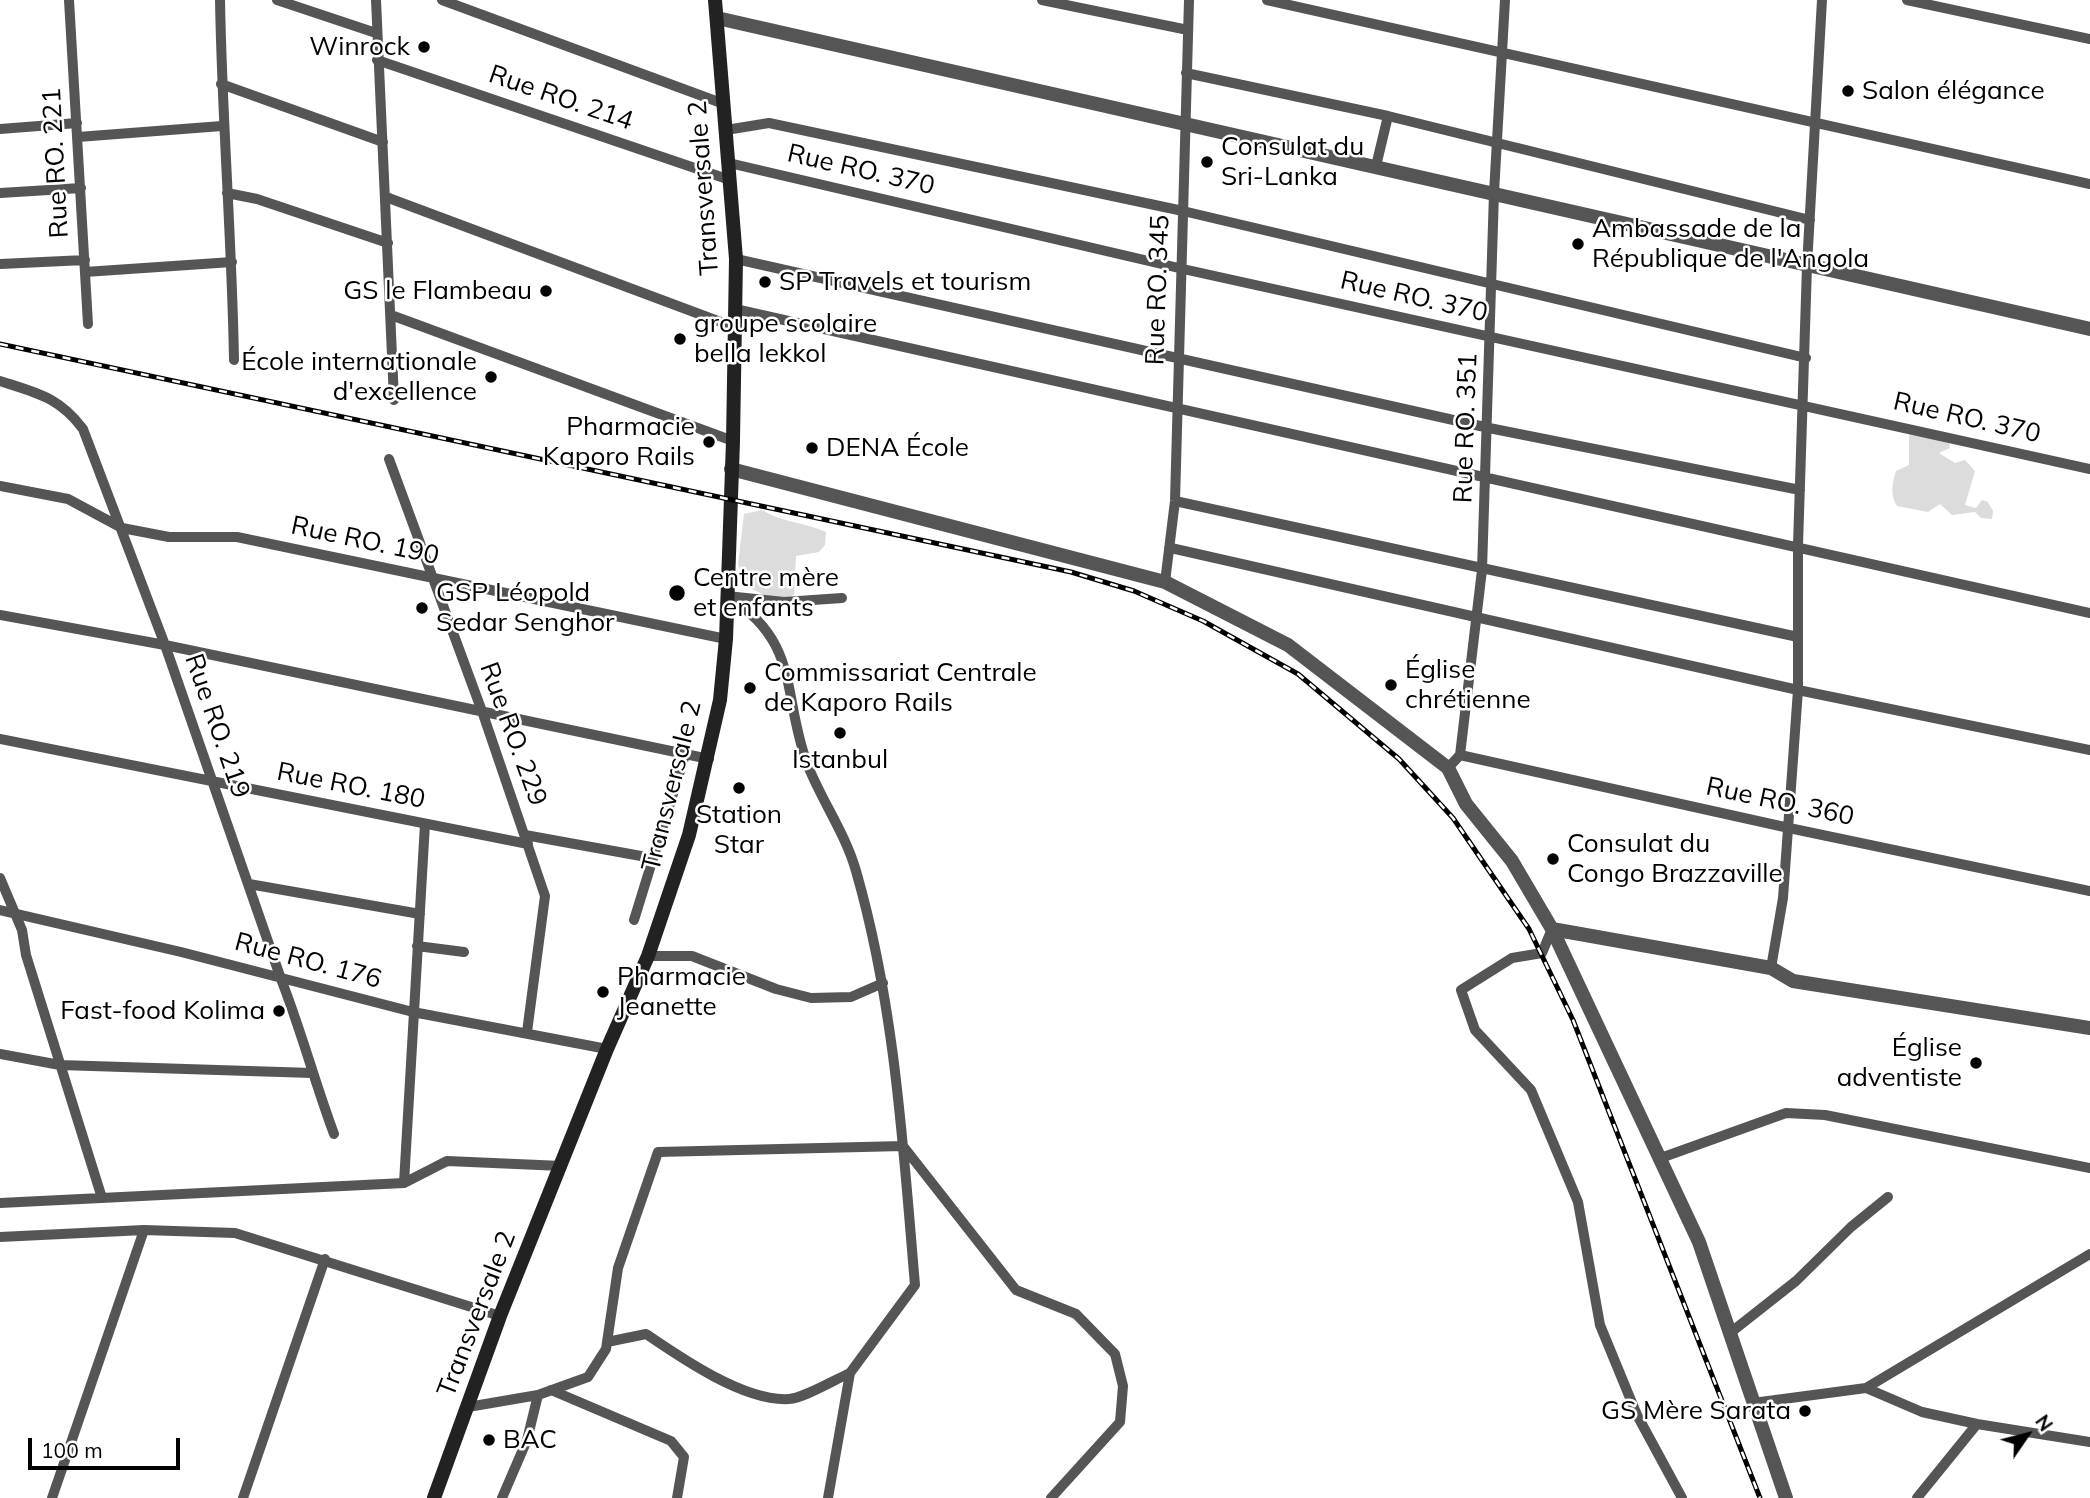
<!DOCTYPE html>
<html>
<head>
<meta charset="utf-8">
<style>
	body { margin:0 }
	#map { position:relative; width:2090px; height:1498px; overflow:hidden; background:#fff; font-family:Mulish,sans-serif }
	canvas { display:block }
	.north { position:absolute; left:1992px; top:1400px; width:70px; height:70px; -webkit-text-stroke:5px #fff; paint-order:stroke; rotate:55deg; font-size:19px; font-weight:700; line-height:28px; text-align:center; color:#000 }
	.north::after { content:''; display:block; margin:auto; width:24px; height:32px; background:#000; clip-path:polygon(50% 0,100% 100%,50% 72%,0 100%) }
	.scale { position:absolute; left:28px; top:1438px; width:152px; height:32px; box-sizing:border-box; border:4px solid #000; border-top:0; padding-left:9px; font-size:21px; line-height:24px; white-space:nowrap; color:#000; -webkit-text-stroke:5px #fff; paint-order:stroke }
</style>
</head>
<body>
<div id="map">
<canvas width="2090" height="1498"></canvas>
<div class="north">N</div>
<div class="scale">100 m</div>
</div>
<script>
const ctx = document.querySelector('canvas').getContext('2d');
ctx.lineJoin = 'round';
function fill(path, color) {
  ctx.fillStyle = color;
  ctx.fill(path, 'evenodd');
}
function strokePath(path, color, width, dash) {
  ctx.strokeStyle = color;
  ctx.lineWidth = width;
  ctx.lineCap = dash ? 'butt' : 'round';
  ctx.setLineDash(dash || []);
  ctx.stroke(path);
}
function label(font, color, halo, rows, align = 'center') {
  ctx.font = font + ' Mulish,sans-serif';
  ctx.lineWidth = 5;
  ctx.setLineDash([]);
  ctx.textBaseline = 'middle';
  ctx.strokeStyle = halo;
  ctx.fillStyle = color;
  for (const [text, x, y, turn = 0] of rows) {
    ctx.save();
    ctx.translate(x, y);
    ctx.rotate((+turn || 0) * Math.PI / 180);
    ctx.textAlign = isNaN(turn) ? turn : align;
    if (halo) ctx.strokeText(text, 0, 0);
    ctx.fillText(text, 0, 0);
    ctx.restore();
  }
}
const green = new Path2D(`
	M1909,434l40,8 1,6 -11,5 16,10 10,-3 10,11 -10,34 11,3 6,-8 6,2 5,9 -1,8 -11,-1 -6,-6 -23,3 -12,-11 -12,8 -31,-6c-7,-10 -5,-23 -1,-35l13,-6z
	M762,510c21,13 42,12 64,22l-1,13 -6,7 -23,4 -2,39c-17,8 -35,-2 -51,-11l-5,-20 6,-50z`);
const minor = new Path2D(`
	M69,0l19,324
	M220,0c2,120 12,240 14,360
	M277,0l99,33
	M376,0l18,400
	M442,0l282,104
	M1042,0l146,30
	M1267,0l823,184
	M1907,0l183,39
	M377,60l353,120
	M1186,73l202,43 422,104
	M221,84l162,58
	M0,129l77,-6
	M726,130l43,-7 414,88 623,147
	M78,137l144,-11
	M729,163l454,106 907,200
	M1376,166l12,-50
	M0,193l81,-5
	M227,193l30,6 131,44
	M386,197l348,130
	M736,259l753,169 311,62
	M0,264l85,-4
	M85,272l147,-10
	M735,309l1355,304
	M391,315l342,126
	M0,381c37,12 59,16 83,48l82,216 116,334c20,51 34,104 53,155
	M389,459l94,255 62,182 -18,136
	M0,486l68,13 54,29 47,9h68l489,102
	M1175,501l623,136
	M1171,548l627,142 292,60
	M1165,582l10,-81 14,-501
	M0,615l165,30 544,114
	M0,739l528,105
	M1460,755l329,73 301,63
	M1448,768l12,-13 22,-185 12,-377 11,-193
	M525,835l127,23
	M0,878l22,52 4,25 76,243
	M249,884l171,30
	M0,910l181,42 232,60 194,37
	M634,920l51,-165
	M1552,929l-10,24 -30,5 -51,32 14,40 56,60 47,112 22,123 37,90 45,83
	M417,946l47,6
	M648,956h44l84,33 35,9 40,-1 32,-14
	M1771,968l12,-70 15,-208v-145l9,-279 15,-266
	M0,1054l60,11 252,8
	M1658,1159l128,-46 39,2 265,53
	M404,1183l21,-359
	M0,1203l404,-20 43,-22 115,5
	M0,1237l144,-7 91,3 265,83
	M1730,1333l66,-52 55,-54 37,-30
	M607,1342l39,-8c35,24 99,68 143,65 15,-1 45,-19 61,-26
	M1866,1388l224,-134
	M551,1390l120,51 13,16 -7,41
	M1753,1403l113,-15 56,24 55,12 113,18
	M468,1407l70,-12 50,-18 18,-28 12,-81 40,-116 245,-6 113,144 60,24 39,40 8,32 -3,36 -69,76
	M52,1498l92,-268
	M243,1498l82,-239
	M502,1498l25,-58 11,-45
	M828,1498l22,-125 65,-88c-12,-139 -20,-279 -59,-414 -10,-36 -34,-70 -48,-105 -27,-71 -6,-123 -81,-170l57,6 58,-4
	M1917,1498l60,-74`);
const tertiary = new Path2D(`
	M717,18l1373,311
	M731,469l434,113 123,63 160,123 18,36 46,57 40,68 147,313 87,256
	M1552,929l219,39 22,13 297,47`);
const secondary = new Path2D(`
	M434,1498l66,-182 107,-267 41,-93 41,-121 31,-135 6,-61 7,-198 3,-182 -21,-259`);
const rail = new Path2D(`
	M0,344l1071,228 63,19 69,30 95,53 101,85 54,59 76,111 44,91 187,478`);
const markers = [
	[424,47,7,"#000"],
	[1848,91,7,"#000"],
	[1207,162,7,"#000"],
	[1578,244,7,"#000"],
	[765,282,7,"#000"],
	[546,291,7,"#000"],
	[680,339,7,"#000"],
	[491,377,7,"#000"],
	[709,442,7,"#000"],
	[812,448,7,"#000"],
	[677,593,9,"#000"],
	[422,608,7,"#000"],
	[1391,685,7,"#000"],
	[750,688,7,"#000"],
	[840,733,7,"#000"],
	[739,788,7,"#000"],
	[1553,859,7,"#000"],
	[603,992,7,"#000"],
	[279,1011,7,"#000"],
	[1976,1063,7,"#000"],
	[1805,1411,7,"#000"],
	[489,1440,7,"#000"]
];
const poiNames = [
	["Winrock",410,47,"right"],
	["Salon élégance",1862,91],
	["Consulat du",1221,147],
	["Sri-Lanka",1221,177],
	["Ambassade de la",1592,229],
	["République de l'Angola",1592,259],
	["SP Travels et tourism",779,282],
	["GS le Flambeau",532,291,"right"],
	["groupe scolaire",694,324],
	["bella lekkol",694,354],
	["École internationale",477,362,"right"],
	["d'excellence",477,392,"right"],
	["Pharmacie",695,427,"right"],
	["Kaporo Rails",695,457,"right"],
	["DENA École",826,448],
	["Centre mère",693,578],
	["et enfants",693,608],
	["GSP Léopold",436,593],
	["Sedar Senghor",436,623],
	["Église",1405,670],
	["chrétienne",1405,700],
	["Commissariat Centrale",764,673],
	["de Kaporo Rails",764,703],
	["Istanbul",840,760,"center"],
	["Station",739,815,"center"],
	["Star",739,845,"center"],
	["Consulat du",1567,844],
	["Congo Brazzaville",1567,874],
	["Pharmacie",617,977],
	["Jeanette",617,1007],
	["Fast-food Kolima",265,1011,"right"],
	["Église",1962,1048,"right"],
	["adventiste",1962,1078,"right"],
	["GS Mère Sarata",1791,1411,"right"],
	["BAC",503,1440]
];
const streetNames = [
	["Rue RO. 214",561,98,19],
	["Rue RO. 221",56,163,-93],
	["Rue RO. 370",861,170,13],
	["Transversale 2",704,188,-94],
	["Rue RO. 345",1158,290,-88],
	["Rue RO. 370",1414,297,13],
	["Rue RO. 370",1967,418,13],
	["Rue RO. 351",1466,428,-88],
	["Rue RO. 190",365,541,12],
	["Rue RO. 219",217,726,71],
	["Rue RO. 229",513,734,70],
	["Rue RO. 180",351,786,11],
	["Transversale 2",672,786,-76],
	["Rue RO. 360",1780,802,12],
	["Rue RO. 176",308,961,15],
	["Transversale 2",477,1314,-69]
];
fill(green, '#dcdcdc');
strokePath(minor, '#555', 10);
strokePath(tertiary, '#555', 14);
strokePath(secondary, '#222', 14);
strokePath(rail, '#000', 5);
strokePath(rail, '#fff', 2.5, [8]);
for (const [x, y, r, color] of markers) {
  const dot = new Path2D();
  dot.arc(x, y, r, 0, 2 * Math.PI);
  ctx.fillStyle = color;
  ctx.fill(dot);
  strokePath(dot, '#fff', 2.5);
}
label('26px', '#000', '#fff', poiNames, 'left');
label('26px', '#000', '#fff', streetNames);
</script>
</body>
</html>
